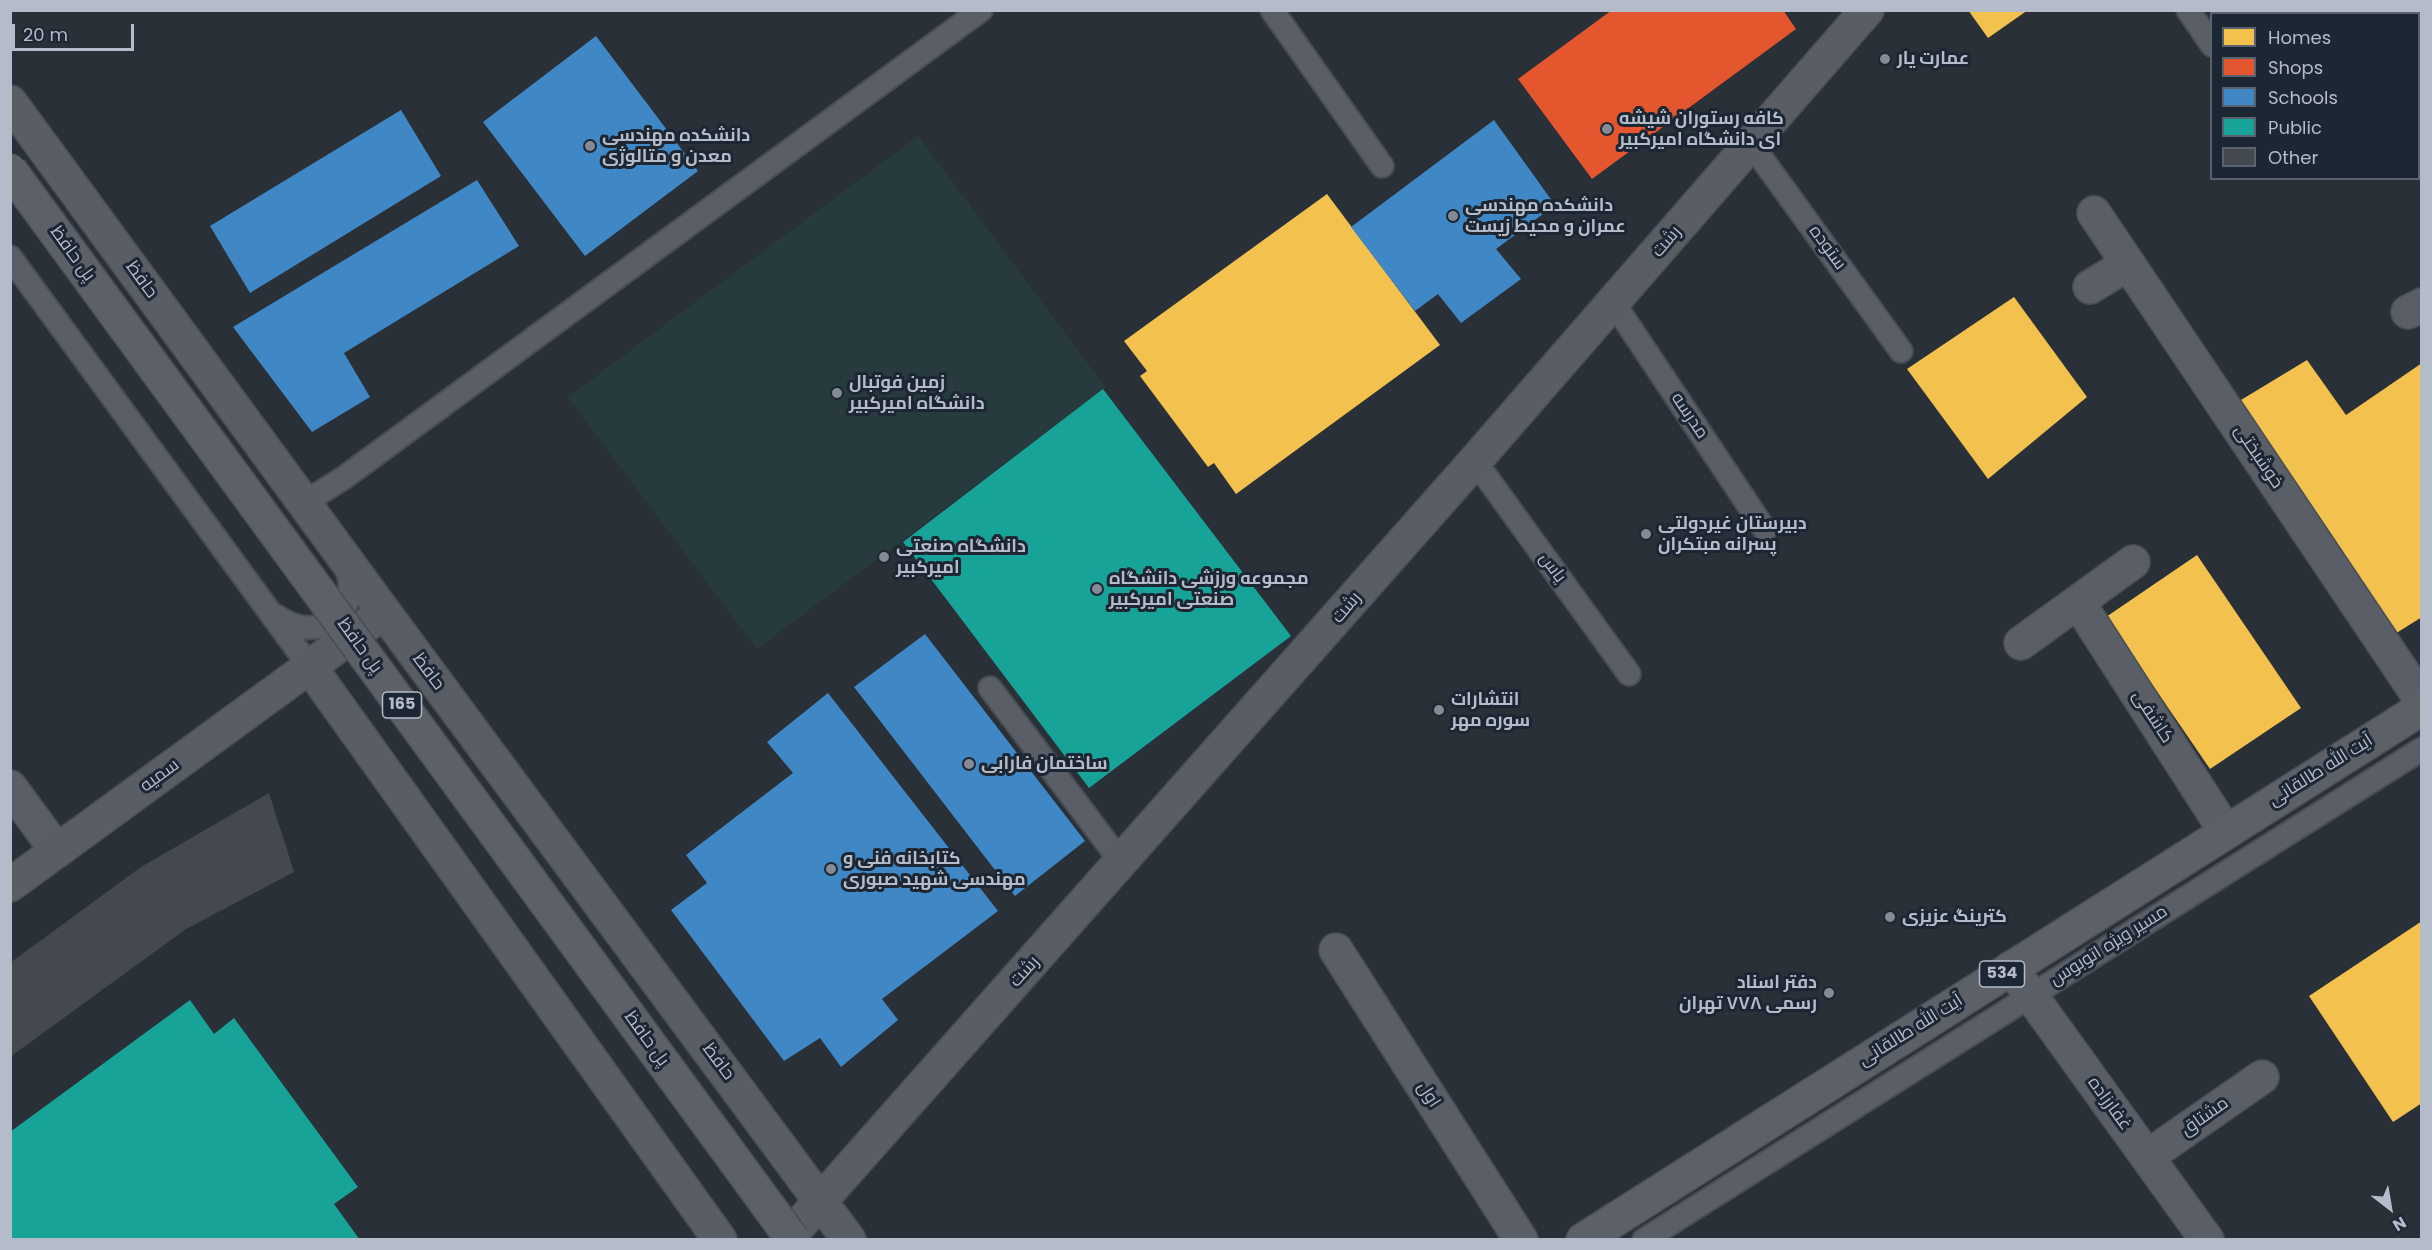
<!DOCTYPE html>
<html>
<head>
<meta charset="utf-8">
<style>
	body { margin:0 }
	#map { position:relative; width:2432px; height:1250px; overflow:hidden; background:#2a3038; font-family:Poppins,sans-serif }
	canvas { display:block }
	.frame { position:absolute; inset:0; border:12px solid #b4bcc9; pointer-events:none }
	.legend { position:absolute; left:2210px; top:12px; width:210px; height:168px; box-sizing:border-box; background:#1d2633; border:2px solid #59626f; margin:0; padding:8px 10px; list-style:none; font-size:18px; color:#b4bcc9 }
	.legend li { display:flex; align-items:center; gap:12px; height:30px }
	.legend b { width:30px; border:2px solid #59626f }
	.north { position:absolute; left:2360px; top:1178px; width:60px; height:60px; -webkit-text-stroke:4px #1d2633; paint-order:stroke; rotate:149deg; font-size:16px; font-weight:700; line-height:24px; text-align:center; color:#b4bcc9 }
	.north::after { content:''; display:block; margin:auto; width:21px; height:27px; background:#b4bcc9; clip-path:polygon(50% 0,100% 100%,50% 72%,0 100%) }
	.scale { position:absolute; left:12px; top:24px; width:122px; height:27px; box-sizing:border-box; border:3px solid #b4bcc9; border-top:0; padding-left:8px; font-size:18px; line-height:21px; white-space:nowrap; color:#b4bcc9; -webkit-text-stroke:4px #1d2633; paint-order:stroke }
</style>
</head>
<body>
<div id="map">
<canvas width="2432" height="1250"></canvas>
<div class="frame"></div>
<ul class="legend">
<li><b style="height:16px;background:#f2c14e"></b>Homes</li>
<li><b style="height:16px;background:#e4572e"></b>Shops</li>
<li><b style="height:16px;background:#3f88c5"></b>Schools</li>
<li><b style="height:16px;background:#17a398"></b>Public</li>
<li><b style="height:16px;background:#444950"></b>Other</li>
</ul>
<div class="north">N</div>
<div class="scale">20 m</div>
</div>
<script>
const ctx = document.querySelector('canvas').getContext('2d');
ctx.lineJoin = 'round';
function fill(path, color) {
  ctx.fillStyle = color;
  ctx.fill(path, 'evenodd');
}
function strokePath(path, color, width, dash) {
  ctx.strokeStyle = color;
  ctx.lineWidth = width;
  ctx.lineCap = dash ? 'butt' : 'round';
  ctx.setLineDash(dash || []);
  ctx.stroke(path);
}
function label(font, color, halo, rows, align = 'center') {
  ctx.font = font + ' Poppins,Cairo,sans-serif';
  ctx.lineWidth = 6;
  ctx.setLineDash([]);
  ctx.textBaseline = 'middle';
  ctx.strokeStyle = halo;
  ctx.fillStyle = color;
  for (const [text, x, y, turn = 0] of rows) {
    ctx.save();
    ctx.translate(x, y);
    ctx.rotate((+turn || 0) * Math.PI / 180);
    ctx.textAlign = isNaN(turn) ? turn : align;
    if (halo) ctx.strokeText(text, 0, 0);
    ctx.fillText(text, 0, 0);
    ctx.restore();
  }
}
const green = new Path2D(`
	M918,136l188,252 -349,261 -189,-252z`);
const homes = new Path2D(`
	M1968,10h60l-40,28z
	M1327,194l113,151 -204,149 -22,-31 -6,4 -68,-91 7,-5 -23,-30z
	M2014,297l73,100 -99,82 -81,-110z
	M2307,360l39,55 76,-52v254l-32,20 -159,-231z
	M2197,555l104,153 -91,61 -104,-152z
	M2422,921v182l-29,19 -84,-126z`);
const shops = new Path2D(`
	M1612,10h171l13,19 -204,150 -74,-100z`);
const schools = new Path2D(`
	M596,36l102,135 -113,85 -102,-134z
	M401,110l40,66 -191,117 -40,-67z
	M1494,120l61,85 -59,44 25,30 -60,44 -23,-29 -23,17 -64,-84z
	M477,180l42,66 -175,107 26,44 -58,35 -79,-105z
	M925,634l160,207 -70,55 -161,-209z
	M828,693l170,218 -116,88 16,21 -57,47 -21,-29 -36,23 -113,-151 36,-27 -21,-28 107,-82 -26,-31z`);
const public = new Path2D(`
	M1103,389l188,247 -202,152 -186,-246z
	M190,1000l24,34 20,-16 124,169 -24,17 26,36h-350v-108z`);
const building = new Path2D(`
	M269,793l25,79 -108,57 -176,128v-94l131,-96z`);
const lane = new Path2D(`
	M1272,10l110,156
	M2188,10l24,35
	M1752,145l149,206
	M10,257l300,410
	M1613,302l152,228
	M1475,461l154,213
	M304,503l41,-26 636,-467
	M276,616c29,21 69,14 74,-26 1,-9 -2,-19 -5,-28
	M990,688l132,175
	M1644,1240l778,-491`);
const street = new Path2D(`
	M2094,213l328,488
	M2090,287l38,-23
	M2408,312l14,-7
	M2078,602l148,230
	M2021,643l112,-81
	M10,787l47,64
	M1336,950l185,290
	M2011,968l196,272
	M2147,1157l115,-80`);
const secondary = new Path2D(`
	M10,102l374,510 465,628
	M310,667l410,573
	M10,885l365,-266
	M786,1240l689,-779 392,-451`);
const primary = new Path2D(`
	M1583,1240l839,-532`);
const primaryBridge = new Path2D(`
	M10,170l783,1070`);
const markers = [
	[1885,59,6,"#848b96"],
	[1607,129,6,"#848b96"],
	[590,146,6,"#848b96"],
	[1453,216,6,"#848b96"],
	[837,393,6,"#848b96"],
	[1646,534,6,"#848b96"],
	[884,557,6,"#848b96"],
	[1097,589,6,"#848b96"],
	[1439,710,6,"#848b96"],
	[969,764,6,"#848b96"],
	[831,869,6,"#848b96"],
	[1890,917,6,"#848b96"],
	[1829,993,6,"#848b96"]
];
const shields = [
	[402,705,39],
	[2002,974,45]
];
const shieldNames = [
	["165",402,705],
	["534",2002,974]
];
const poiNames = [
	["عمارت یار",1897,59],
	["کافه رستوران شیشه",1619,119],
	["ای دانشگاه امیرکبیر",1619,140],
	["دانشکده مهندسی",602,136],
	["معدن و متالوژی",602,157],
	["دانشکده مهندسی",1465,206],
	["عمران و محیط زیست",1465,227],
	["زمین فوتبال",849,383],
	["دانشگاه امیرکبیر",849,404],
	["دبیرستان غیردولتی",1658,524],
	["پسرانه مبتکران",1658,545],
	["دانشگاه صنعتی",896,547],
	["امیرکبیر",896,568],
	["مجموعه ورزشی دانشگاه",1109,579],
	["صنعتی امیرکبیر",1109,600],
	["انتشارات",1451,700],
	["سوره مهر",1451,721],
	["ساختمان فارابی",981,764],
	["کتابخانه فنی و",843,859],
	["مهندسی شهید صبوری",843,880],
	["کترینگ عزیزی",1902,917],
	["دفتر اسناد",1817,983,"right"],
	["رسمی ۷۷۸ تهران",1817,1004,"right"]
];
const streetNames = [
	["رشت",1667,242,-49],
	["ستوده",1827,248,54],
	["پل حافظ",72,254,54],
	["حافظ",141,280,54],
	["مدرسه",1689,416,56],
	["خوشبختی",2258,457,56],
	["یاس",1552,568,54],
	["رشت",1347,608,-49],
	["پل حافظ",359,646,54],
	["حافظ",428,672,53],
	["کاشفی",2152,717,57],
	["آیت الله طالقانی",2321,771,-32],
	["سمیه",160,776,-36],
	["مسیر ویژه اتوبوس",2109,946,-32],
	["رشت",1025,972,-48],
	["آیت الله طالقانی",1911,1031,-32],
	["پل حافظ",646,1039,54],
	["حافظ",718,1062,53],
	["اول",1428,1095,57],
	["غفارزاده",2109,1104,54],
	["مشتاق",2205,1117,-35]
];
fill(green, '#273a3e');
fill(homes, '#f2c14e');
fill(shops, '#e4572e');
fill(schools, '#3f88c5');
fill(public, '#17a398');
fill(building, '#444950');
strokePath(lane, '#484c53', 26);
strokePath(street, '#484c53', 36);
strokePath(secondary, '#484c53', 36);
strokePath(primary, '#484c55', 36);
strokePath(lane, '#5a5e66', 22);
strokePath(street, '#5a5e66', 33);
strokePath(secondary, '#595d64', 33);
strokePath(primary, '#5c6168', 33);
strokePath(primaryBridge, '#484c55', 36, []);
strokePath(primaryBridge, '#5c6168', 33);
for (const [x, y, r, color] of markers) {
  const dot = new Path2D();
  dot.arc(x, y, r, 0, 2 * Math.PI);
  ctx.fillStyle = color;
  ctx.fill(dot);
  strokePath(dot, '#1d2633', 2);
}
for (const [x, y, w] of shields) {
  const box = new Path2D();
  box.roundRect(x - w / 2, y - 13, w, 26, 4.5);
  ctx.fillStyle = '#1d2633';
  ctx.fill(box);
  strokePath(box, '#b4bcc9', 1.5);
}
label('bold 16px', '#b4bcc9', null, shieldNames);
label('bold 18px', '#b4bcc9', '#1d2633', poiNames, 'left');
label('18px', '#b4bcc9', '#1d2633', streetNames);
</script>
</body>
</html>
